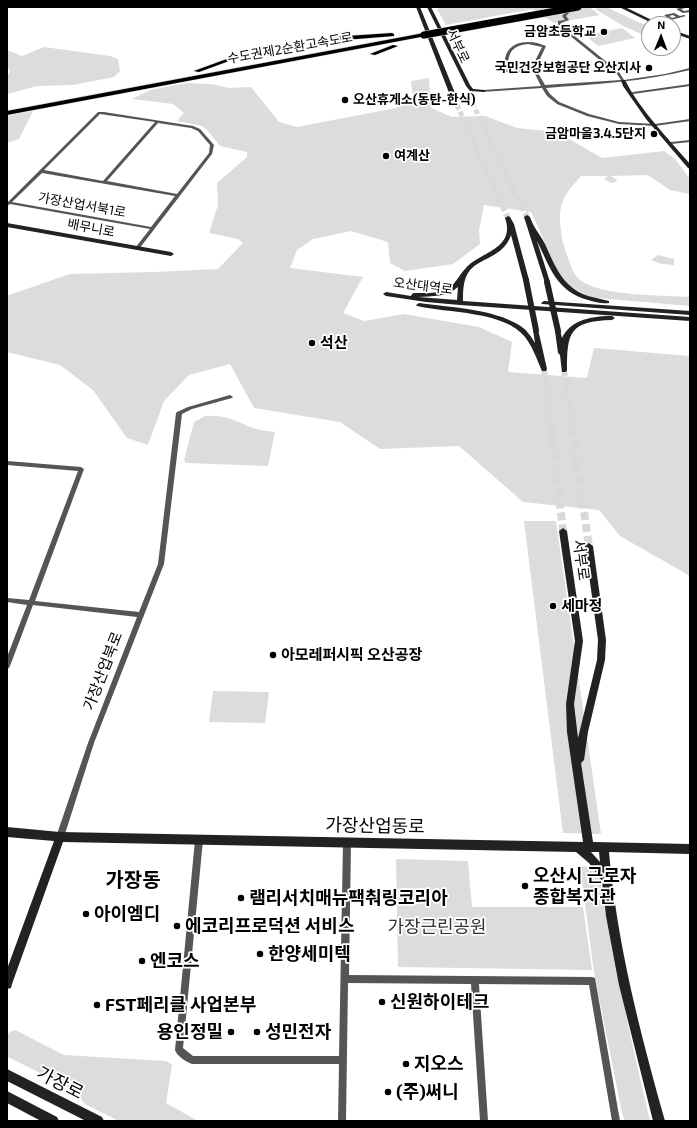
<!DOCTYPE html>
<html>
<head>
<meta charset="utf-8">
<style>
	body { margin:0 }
	#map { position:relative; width:697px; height:1128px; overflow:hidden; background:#fff; font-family:"Exo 2",sans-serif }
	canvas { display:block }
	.frame { position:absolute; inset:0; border:8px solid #000; pointer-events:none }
	.north { position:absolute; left:641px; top:16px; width:40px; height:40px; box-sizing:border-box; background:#fff; border:1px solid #999; border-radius:50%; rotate:1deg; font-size:11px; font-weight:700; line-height:16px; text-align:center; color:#000 }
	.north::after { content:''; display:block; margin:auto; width:14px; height:18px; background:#000; clip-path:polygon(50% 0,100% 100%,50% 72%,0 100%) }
</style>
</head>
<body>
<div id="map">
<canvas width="697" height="1128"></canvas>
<div class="frame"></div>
<div class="north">N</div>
</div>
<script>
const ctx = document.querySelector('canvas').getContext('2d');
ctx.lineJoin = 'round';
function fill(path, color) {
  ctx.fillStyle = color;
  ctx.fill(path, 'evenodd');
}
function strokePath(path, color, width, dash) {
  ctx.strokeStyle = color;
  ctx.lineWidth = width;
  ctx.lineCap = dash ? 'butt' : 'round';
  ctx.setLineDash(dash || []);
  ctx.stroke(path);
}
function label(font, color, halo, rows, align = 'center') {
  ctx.font = font + ' "Exo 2","Noto Sans KR",sans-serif';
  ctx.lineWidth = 3.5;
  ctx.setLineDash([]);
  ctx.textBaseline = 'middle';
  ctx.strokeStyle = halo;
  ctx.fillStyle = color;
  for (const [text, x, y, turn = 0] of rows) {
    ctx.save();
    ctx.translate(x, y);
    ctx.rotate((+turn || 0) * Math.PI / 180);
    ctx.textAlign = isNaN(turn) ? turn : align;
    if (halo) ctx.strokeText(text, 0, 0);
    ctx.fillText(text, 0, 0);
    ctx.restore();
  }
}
const green = new Path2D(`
	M445,7h144l11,8 -46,8 -21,-14 -87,16 -9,-16z
	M600,7h6l39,18 1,6 3,1v5l-24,-10 -30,-18z
	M622,28l13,10 -37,8 -13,-11z
	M44,47l66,9 8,3 2,12 -6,6 -41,8 -36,1 -30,8v-19l2,-1 1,-5h-3v-19l15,6z
	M429,78l2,30 21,9 33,-1 32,12 40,4 45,26 62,-7 11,8 15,20v15l-20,-4 -22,-15 -37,1 6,4 -1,2 -5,1 -7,-4 4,-3h-27c-14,16 -22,24 -21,46 1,7 1,14 3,21 4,11 7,25 14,34 17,20 87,18 113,20v9l-92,-8 -10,-2 -19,-10 -14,-16 -13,-34 -11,-24 -47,-7 -5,26 1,13 -27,20 -48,7 -15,-8 -2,-21 -37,-11 -38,8 -16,11 -7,18 73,9 -20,36 21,8 40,-7 75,13 33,15 -4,30 79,6 7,-30 96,8v220l-70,-40 -21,-26 -76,-8 -64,-56 -79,3 -40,-27 -86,-14 -24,-44 -41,11 -25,26 -16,44 -21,-7 -34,-48 -33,-25 -53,-13v-56l2,-1 61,-21 84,-2 64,-3 25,-26 -5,-4 -29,-6 9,-28 -1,-22 30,-26v-5l-27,-6 -13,-16 -5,-4 -25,-5 7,-8 -11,-9 -41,-5 18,-9 36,-7 25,1 18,4 22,-1 28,35 18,5 99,-19 17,-11 -2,-16z
	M33,111l-14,28 -12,4v-27z
	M658,255l16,4v6l-12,-1 -11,-4z
	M205,416c20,-1 28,4 45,11 8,3 17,4 25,5l-7,34 -82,-3 -2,-3 10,-38z
	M524,521h32l45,313 -38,-1z
	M213,691l56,1 -4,31 -56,-1z
	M396,859l72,2 4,46h111l9,63 -194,-3z
	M580,866l9,1 11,9 5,34 10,42 14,78 21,91h-25l-3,-8 -28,-141z
	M15,1030l49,25 102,6 6,4 -6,38 32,18h-79l-34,-17 -13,-15 -64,-32 -1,-22 4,-4z`);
const secondaryTunnelFar2 = new Path2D(`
	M469,96l45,94
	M454,98l41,92`);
const secondaryTunnelFar1 = new Path2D(`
	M495,189l13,29
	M513,189l14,28
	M544,369l7,61
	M564,370l9,60`);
const secondaryTunnel = new Path2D(`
	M551,429l12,102
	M572,429l17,117`);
const street = new Path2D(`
	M683,7h7l-9,2 3,2 6,-1v2l-7,1 -7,-4z
	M566,12l3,1 -3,3 3,4 -8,3v2l58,47 5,8 41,-6 25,-6v2c-48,12 -95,14 -144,18l4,6 9,8 30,12 30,8 36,2 35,-5v2l-35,5 -36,-2 -32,-8 -30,-12 -10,-8 -5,-8 -60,4 -1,-1 2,-1 58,-4 -7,-14h-28l-2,-1c0,-5 0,-11 2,-16 6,-16 27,-15 40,-9l-7,15 -1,12 7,12 76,-5 -4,-6 -59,-48v-5l7,-1 -3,-4zM528,44l14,3 -7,14 -1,9h-26c0,-16 2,-24 20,-26z
	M674,13l6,3 4,-1 2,1 -15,4 -7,-5zM673,15l3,2 -4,1 -3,-2z
	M662,21l7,2 1,1 -9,-1v-2z
	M690,84v2l-57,8 -2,-1 2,-1z
	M98,112h6l89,14 7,3 14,16 -2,9 -73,95h-2l-2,-1 15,-19 -140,-25 -3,2v-3zM100,114l55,8 -52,59 -59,-11zM158,123l33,5 7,3 12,14 -1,8 -32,41 -70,-13zM42,173l133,23 -24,31 -139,-25z
	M690,140v2l-19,2 -2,-1 2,-1z
	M230,395l3,2 -1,1 -40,11 -10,5 -18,150 -70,179 -30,94 -1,2 -3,1 -3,-1 -1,-2 32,-94 49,-126 -104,-12 -23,61 -1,2 -2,1v-12l20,-52 -20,-3v-4l22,2 49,-129 -71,-6v-4l74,6 3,2 -49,132 104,11 19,-48 18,-151 1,-1 11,-5z
	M199,837l3,1 1,2 -20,208 10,8h146l4,-213 1,-2 3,-1 3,1 1,2 -2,132 243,2 3,1 25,143h-8l-23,-136 -110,-1 9,137h-8l-9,-137 -123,-1 -2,138h-8l1,-57h-147c-6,-2 -15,-8 -17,-14l20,-210 1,-2z`);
const secondary = new Path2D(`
	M416,7h4l37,91 -1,1 -5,-1z
	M427,7h4l39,78 3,4 12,1v2l-15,-1 -4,-5z
	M619,7h6l35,17h-6z
	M673,30l17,6v3l-17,-6z
	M621,80h4c15,30 43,58 65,84v5l-2,-1 -42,-49 -23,-33z
	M527,215l3,2c3,10 10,17 15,27 10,22 18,44 43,52 7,2 14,3 21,5v2c-7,1 -14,-1 -21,-3 -32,-9 -38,-33 -51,-59l13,41 -3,2 -2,-1 -21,-66z
	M508,216l2,1 4,7 15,56 -3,2 -3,-2 -12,-45c-8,24 -33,22 -43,38 -5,8 -5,19 -5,28l227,16v4l-230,-16 -34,-3 -40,-6 -3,-2 3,-2 25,4 1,-2 2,-1c10,0 21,1 31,-3 10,-4 13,-14 21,-22 14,-16 50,-19 39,-50zM458,287l-1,13 -39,-3c14,-1 29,0 40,-10z
	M7,223l164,29 3,2 -3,2 -164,-29z
	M544,301l146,10v4l-148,-11 -1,-1z
	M419,303c30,4 74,6 100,22 7,4 12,11 16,18l-2,-13 3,-2 2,1 9,40 -1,2h-4c-5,-11 -9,-24 -17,-34 -20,-26 -78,-24 -108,-31l-1,-1z
	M606,316h6l3,2 -3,2c-42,1 -45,12 -45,50l-1,2h-4l-2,-17 -2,-2 -3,-22 1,-1h4l2,8c8,-17 27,-21 44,-22z
	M563,528l4,3 16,110 -9,63 4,34 19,-78 1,-20 -13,-94 4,-3 4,3 13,94 -1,20 -17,72 -4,28 -3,3 12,79 97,2v10l-81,-2c8,92 31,180 56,269h-12l-34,-136 -13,-69 -4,-35 -13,-18 -13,-11 -513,-10 -51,142 -1,4 -4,1v-20l47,-128 -47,-4v-10l53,5 523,10 -16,-110 -1,-28 9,-63 -16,-110zM591,852h8l1,10z
	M7,1069l95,48 2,4h-18l-79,-40z
	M7,1091l50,26 2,4h-18l-34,-18z`);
const highway = new Path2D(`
	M392,33l2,1v2l-62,5 -3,-2 3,-2z
	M424,33l2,1v2l-419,79v-4z
	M393,45l5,1 -23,9 -5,-1z
	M235,56l5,1 -41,15 -5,-1z`);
const secondaryBridge = new Path2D(`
	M526,280l10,50
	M547,282l11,49`);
const highwayBridge = new Path2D(`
	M424,35l154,-28`);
const markers = [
	[604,32,4,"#000"],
	[649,68,4,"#000"],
	[345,100,4,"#000"],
	[654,134,4,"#000"],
	[386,156,4,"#000"],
	[312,343,4,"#000"],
	[553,606,4,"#000"],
	[273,655,4,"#000"],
	[525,886,4,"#000"],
	[241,898,4,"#000"],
	[86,914,4,"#000"],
	[177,926,4,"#000"],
	[260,954,4,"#000"],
	[142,961,4,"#000"],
	[382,1002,4,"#000"],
	[97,1005,4,"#000"],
	[231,1032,4,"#000"],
	[257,1032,4,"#000"],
	[406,1064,4,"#000"],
	[388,1092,4,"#000"]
];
const farPoinames = [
	["금암초등학교",596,32],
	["국민건강보험공단 오산지사",641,68],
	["오산휴게소(동탄-한식)",353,100,"left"],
	["금암마을3.4.5단지",646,134],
	["여계산",394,156,"left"]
];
const farStreetnames = [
	["서부로",458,46,65],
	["수도권제2순환고속도로",290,48,-10],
	["가장산업서북1로",82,205,10],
	["배무니로",91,228,11],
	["오산대역로",423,286,7]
];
const poiNames = [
	["석산",320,343],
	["세마정",561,606],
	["아모레퍼시픽 오산공장",281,655]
];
const streetNames = [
	["서부로",581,560,82],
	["가장산업북로",103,671,-69]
];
const nearStreetnames = [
	["가장산업동로",375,826,1],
	["가장로",60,1083,27]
];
const nearPoinames = [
	["오산시 근로자",533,876],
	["종합복지관",533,897],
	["램리서치매뉴팩춰링코리아",249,898],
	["아이엠디",94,914],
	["에코리프로덕션 서비스",185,926],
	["한양세미텍",268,954],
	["엔코스",150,961],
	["신원하이테크",390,1002],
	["FST페리클 사업본부",105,1005],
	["용인정밀",223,1032,"right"],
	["성민전자",265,1032],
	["지오스",414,1064],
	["(주)써니",396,1092]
];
const nearParknames = [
	["가장근린공원",437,927]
];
const nearQuarternames = [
	["가장동",133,880]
];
fill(green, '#dcdcdc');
strokePath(secondaryTunnelFar2, '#d9d9d9', 5, [5, 2.5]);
strokePath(secondaryTunnelFar1, '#d9d9d9', 6, [6, 3]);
strokePath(secondaryTunnel, '#d9d9d9', 8, [8, 4]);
strokePath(highway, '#dbdbdb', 1);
fill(street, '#555');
fill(secondary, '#222');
fill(highway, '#000');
strokePath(highwayBridge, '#dbdbdb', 8, []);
strokePath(secondaryBridge, '#222', 6);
strokePath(highwayBridge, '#000', 7);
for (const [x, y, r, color] of markers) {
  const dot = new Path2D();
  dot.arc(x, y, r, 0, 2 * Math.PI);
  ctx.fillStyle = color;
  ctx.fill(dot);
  strokePath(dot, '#fff', 1.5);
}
label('bold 13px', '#000', '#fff', farPoinames, 'right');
label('13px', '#000', '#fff', farStreetnames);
label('bold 15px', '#000', '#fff', poiNames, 'left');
label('15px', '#000', '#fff', streetNames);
label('18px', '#000', '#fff', nearStreetnames);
label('bold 18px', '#000', '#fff', nearPoinames, 'left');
label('18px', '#333', '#fff', nearParknames);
label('bold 20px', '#000', '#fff', nearQuarternames);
</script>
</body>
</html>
